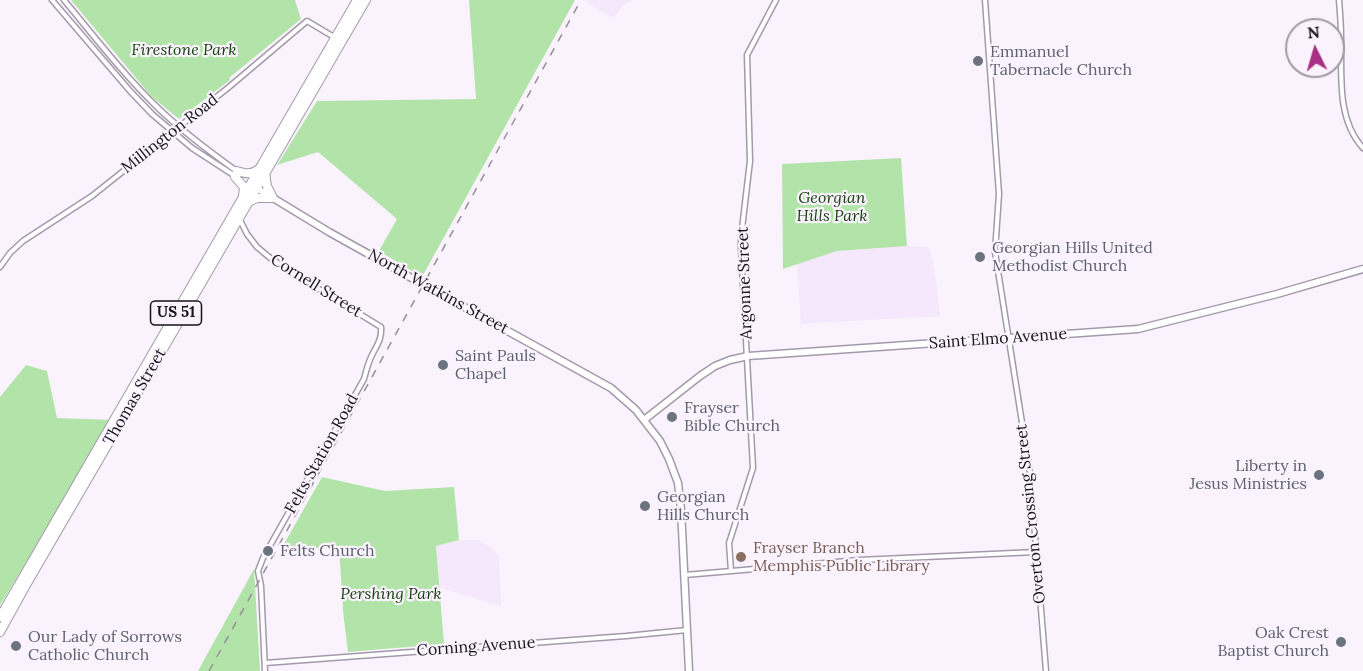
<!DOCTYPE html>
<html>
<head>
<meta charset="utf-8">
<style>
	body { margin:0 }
	#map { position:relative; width:1363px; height:671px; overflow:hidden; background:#faf3fd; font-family:Lora,serif }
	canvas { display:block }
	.north { position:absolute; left:1285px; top:18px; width:60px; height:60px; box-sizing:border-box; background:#faf3fd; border:2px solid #9f99a2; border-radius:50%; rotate:355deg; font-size:16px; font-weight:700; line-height:24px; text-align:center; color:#171319 }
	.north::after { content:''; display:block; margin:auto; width:21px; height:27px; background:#a92f83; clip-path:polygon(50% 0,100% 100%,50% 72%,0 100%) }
</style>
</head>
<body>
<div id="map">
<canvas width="1363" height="671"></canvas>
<div class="north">N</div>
</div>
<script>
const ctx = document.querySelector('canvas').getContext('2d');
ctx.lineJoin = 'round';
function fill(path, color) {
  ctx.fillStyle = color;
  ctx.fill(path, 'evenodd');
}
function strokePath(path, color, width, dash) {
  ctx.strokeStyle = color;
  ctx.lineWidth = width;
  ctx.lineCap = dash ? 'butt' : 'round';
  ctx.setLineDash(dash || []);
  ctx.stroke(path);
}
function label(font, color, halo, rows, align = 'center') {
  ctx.font = font + ' Lora,serif';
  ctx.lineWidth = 4.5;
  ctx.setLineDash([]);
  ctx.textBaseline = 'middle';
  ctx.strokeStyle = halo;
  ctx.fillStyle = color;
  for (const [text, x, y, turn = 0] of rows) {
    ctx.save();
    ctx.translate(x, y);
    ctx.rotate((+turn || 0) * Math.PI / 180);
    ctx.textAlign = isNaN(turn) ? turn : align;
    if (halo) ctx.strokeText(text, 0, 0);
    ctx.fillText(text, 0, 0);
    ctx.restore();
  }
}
const built = new Path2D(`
	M587,0h47l-9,4 -12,14 -27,-16z
	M907,246l21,1 3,6 5,26 4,37 -139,8 -4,-60 40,-13z
	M459,540h20l10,6 10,9 2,51 -61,-18 -4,-43z`);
const green = new Path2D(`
	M71,0h224l6,19 -72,59 1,2 -51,39 -28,-23z
	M469,0h106l-153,277 -43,-26 18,-32 -79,-67 -41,13 40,-64 159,-2z
	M901,158l6,88 -70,5 -54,18 -1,-105z
	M26,365l21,6 10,47 57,2 -114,185v-208z
	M322,477l63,14 69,-4 5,53 -23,6 8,98 -96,8 -5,-41 -4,-65 -59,5z
	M254,569l6,102h-62z`);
const minor = new Path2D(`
	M52,0l78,91 22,23 40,34 43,28
	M64,0c30,36 60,75 94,108 25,24 52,44 80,64
	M985,0l14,194 -4,58 35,221 16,198
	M1339,0c1,12 2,25 2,37 1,36 -5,82 22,111
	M240,220l7,14 10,13 12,10 22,15 90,55c1,12 -4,18 -9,28 -4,8 -6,16 -8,24l-101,179 -5,13 3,15 4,85
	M0,267l10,-14 13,-12 69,-45 137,-109 78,-66 27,16
	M731,571l-2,-28 24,-75 -12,-219v-12l9,-76 -3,-106 29,-55
	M685,575l174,-15 177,-8
	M265,663l361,-27 61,-6`);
const major = new Path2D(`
	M255,187l74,45 86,48
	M430,288l181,100 25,22 24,31 9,18 9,24 3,26 8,162
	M644,420l56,-44 15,-10 15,-6 18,-4 390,-27 139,-35 86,-25`);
const highway = new Path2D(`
	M237,171c9,3 15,4 23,-3
	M235,177l9,10 -1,9
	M248,202l9,-4h16l-6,-12 -2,-14
	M0,617l357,-617
	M0,632l26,-47 340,-585`);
const rail = new Path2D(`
	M209,671l372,-671`);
const majorBridge = new Path2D(`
	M415,280l15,8`);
const markers = [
	[978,61,6,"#6b7280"],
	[980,257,6,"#6b7280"],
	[443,365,6,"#6b7280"],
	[672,417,6,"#6b7280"],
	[1319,475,6,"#6b7280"],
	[645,506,6,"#6b7280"],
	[268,551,6,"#6b7280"],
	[741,557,6,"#8d6e63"],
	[1341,642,6,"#6b7280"],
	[16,646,6,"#6b7280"]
];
const shields = [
	[176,313,51]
];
const shieldNames = [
	["US 51",176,313]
];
const parkNames = [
	["Firestone Park",184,50],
	["Georgian",832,198],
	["Hills Park",832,216],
	["Pershing Park",391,594]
];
const worshipNames = [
	["Emmanuel",990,52],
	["Tabernacle Church",990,70],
	["Georgian Hills United",992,248],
	["Methodist Church",992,266],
	["Saint Pauls",455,356],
	["Chapel",455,374],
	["Frayser",684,408],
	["Bible Church",684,426],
	["Liberty in",1307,466,"right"],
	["Jesus Ministries",1307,484,"right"],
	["Georgian",657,497],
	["Hills Church",657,515],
	["Felts Church",280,551],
	["Oak Crest",1329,633,"right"],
	["Baptist Church",1329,651,"right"],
	["Our Lady of Sorrows",28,637],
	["Catholic Church",28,655]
];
const streetNames = [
	["Millington Road",170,134,-38],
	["Argonne Street",745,283,-92],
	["Cornell Street",316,286,32],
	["North Watkins Street",438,292,29],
	["Saint Elmo Avenue",998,339,-4],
	["Thomas Street",135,397,-60],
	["Felts Station Road",322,454,-61],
	["Overton Crossing Street",1031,514,-96],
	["Corning Avenue",476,647,-4]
];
const educationNames = [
	["Frayser Branch",753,548],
	["Memphis Public Library",753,566]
];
fill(built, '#f5e8fc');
fill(green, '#b2e4a9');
strokePath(minor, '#a499aa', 7);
strokePath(major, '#a499aa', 9);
strokePath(highway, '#a499aa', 10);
strokePath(minor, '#fff', 4);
strokePath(major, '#fff', 6);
strokePath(highway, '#fff', 8);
strokePath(rail, '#948e96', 1.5, [8, 8]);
strokePath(majorBridge, '#a499aa', 9, []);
strokePath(majorBridge, '#fff', 6);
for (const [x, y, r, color] of markers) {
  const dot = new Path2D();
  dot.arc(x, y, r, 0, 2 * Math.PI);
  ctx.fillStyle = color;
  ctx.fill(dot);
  strokePath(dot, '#faf3fd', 2);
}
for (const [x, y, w] of shields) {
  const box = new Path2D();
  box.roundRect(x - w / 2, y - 12, w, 24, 4.5);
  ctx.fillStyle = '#faf3fd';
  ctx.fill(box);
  strokePath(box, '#171319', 1.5);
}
label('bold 15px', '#171319', null, shieldNames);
label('italic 16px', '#16410f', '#faf3fd', parkNames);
label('16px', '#5b616d', '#faf3fd', worshipNames, 'left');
label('16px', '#171319', '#faf3fd', streetNames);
label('16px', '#785e54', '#faf3fd', educationNames, 'left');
</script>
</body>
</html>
